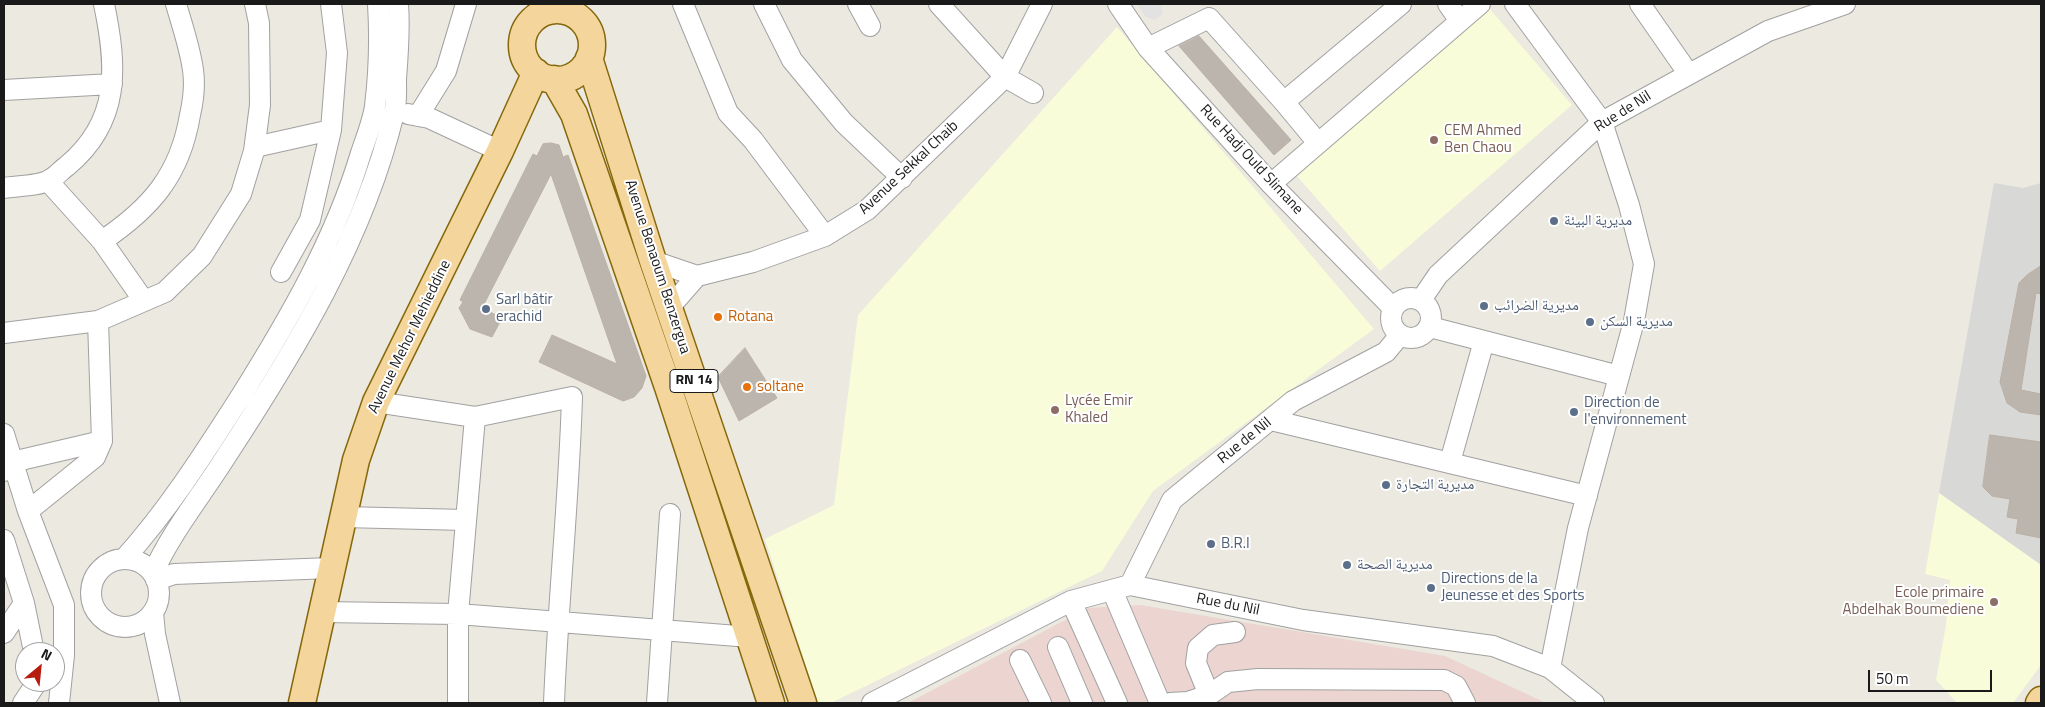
<!DOCTYPE html>
<html>
<head>
<meta charset="utf-8">
<style>
	body { margin:0 }
	#map { position:relative; width:2045px; height:707px; overflow:hidden; background:#ebe9e0; font-family:"Titillium Web",sans-serif }
	canvas { display:block }
	.frame { position:absolute; inset:0; border:5px solid #1a1a1a; pointer-events:none }
	.north { position:absolute; left:15px; top:642px; width:50px; height:50px; box-sizing:border-box; background:#fff; border:1px solid #a3a3a3; border-radius:50%; rotate:28deg; font-size:14px; font-weight:700; line-height:20px; text-align:center; color:#1a1a1a }
	.north::after { content:''; display:block; margin:auto; width:18px; height:22px; background:#b61d0f; clip-path:polygon(50% 0,100% 100%,50% 72%,0 100%) }
	.scale { position:absolute; left:1868px; top:670px; width:124px; height:22px; box-sizing:border-box; border:2px solid #1a1a1a; border-top:0; padding-left:6px; font-size:15px; line-height:18px; white-space:nowrap; color:#1a1a1a; -webkit-text-stroke:4px #fff; paint-order:stroke }
</style>
</head>
<body>
<div id="map">
<canvas width="2045" height="707"></canvas>
<div class="frame"></div>
<div class="north">N</div>
<div class="scale">50 m</div>
</div>
<script>
const ctx = document.querySelector('canvas').getContext('2d');
ctx.lineJoin = 'round';
function fill(path, color) {
  ctx.fillStyle = color;
  ctx.fill(path, 'evenodd');
}
function strokePath(path, color, width, dash) {
  ctx.strokeStyle = color;
  ctx.lineWidth = width;
  ctx.lineCap = dash ? 'butt' : 'round';
  ctx.setLineDash(dash || []);
  ctx.stroke(path);
}
function label(font, color, halo, rows, align = 'center') {
  ctx.font = font + ' "Titillium Web","Noto Naskh Arabic",sans-serif';
  ctx.lineWidth = 4;
  ctx.setLineDash([]);
  ctx.textBaseline = 'middle';
  ctx.strokeStyle = halo;
  ctx.fillStyle = color;
  for (const [text, x, y, turn = 0] of rows) {
    ctx.save();
    ctx.translate(x, y);
    ctx.rotate((+turn || 0) * Math.PI / 180);
    ctx.textAlign = isNaN(turn) ? turn : align;
    if (halo) ctx.strokeText(text, 0, 0);
    ctx.fillText(text, 0, 0);
    ctx.restore();
  }
}
const residential = new Path2D(`
	M1994,183l29,5 18,-5v382l-102,-72z`);
const commercial = new Path2D(`
	M1140,605l305,51 101,47h-638l180,-95z`);
const education = new Path2D(`
	M1489,8l83,97 -192,166 -84,-96z
	M1117,27l257,302 -221,162 -51,80 -271,132h-13l-53,-164 69,-34 24,-190z
	M1939,493l102,72v100l-28,38h-56l-21,-23 10,-55 4,-45 -25,-6z`);
const parking = new Path2D(`
	M1137,4h23l3,10 -9,6 -9,-4z`);
const building = new Path2D(`
	M1199,36l92,104 -17,15 -95,-109z
	M551,143l8,2 4,12 5,-2 78,221 -4,12 -8,9 -11,4 -84,-39 13,-27 65,29 -66,-190 -69,134 20,10 -10,19 -22,-8 -11,-21 4,-6 -3,-2 73,-146 4,2 6,-12z
	M2041,266v28l-5,-1 -15,97 20,4v21l-21,-3 -13,-9 -7,-21 19,-99 8,-8z
	M745,348l32,50 -38,23 -21,-44z
	M1990,435l51,7v96l-25,-5 2,-14 -11,-2 3,-18 -18,-3 -9,-9z`);
const minor = new Path2D(`
	M683,4l45,109 25,27 72,96
	M764,4l28,56 52,63 58,55
	M858,4l12,22
	M939,4l66,73 28,16
	M1118,4l30,44 123,136 122,124
	M1448,4l12,17
	M1515,4l87,118 27,83 15,59 -10,57 -56,207 -28,140
	M1640,4l48,69
	M1148,48l61,-30 75,84 117,-98
	M4,90l108,-6
	M1284,102l34,41
	M408,114l21,4 71,33
	M418,116l28,-45 20,-67
	M255,147l76,-17
	M48,181l54,60 42,60
	M1271,184l209,-180
	M4,188c11,-2 36,-2 45,-8 7,-3 12,-10 18,-14 54,-45 50,-99 37,-162
	M102,241c49,-33 78,-66 88,-126 3,-13 5,-31 3,-45 -3,-22 -11,-45 -17,-66
	M653,261l44,15
	M281,272l29,-52 21,-90 6,-77 -6,-49
	M697,276l56,-14 72,-26 42,-26 138,-133 37,-73
	M1391 318a20 20 0 1 1 40 0a20 20 0 1 1-40 0Z
	M1421,300l17,-25 164,-153 166,-91 77,-27
	M669,308l28,-32
	M1430,327l189,49
	M4,333l94,-12 67,-29 37,-36 39,-62 13,-43 6,-46 -1,-82 -4,-19
	M376,402l99,15 97,-20c-3,103 -14,204 -18,306
	M1271,420l316,76
	M4,434l24,77 36,94v50l-5,48
	M1450,462l34,-121
	M4,471l8,-9 90,-21
	M28,511l67,-54 7,-16 -4,-120
	M343,517l123,3
	M4,540l20,63 10,49
	M91 593a34 34 0 1 1 68 0a34 34 0 1 1-68 0Z
	M124,559c45,-50 81,-107 117,-163 48,-77 94,-156 120,-243 5,-15 12,-32 14,-47 4,-33 5,-69 3,-102
	M153,573c19,-42 48,-77 72,-115 70,-107 139,-220 169,-345 3,-10 2,-23 2,-34 2,-25 4,-50 2,-75
	M156,580l18,-6 157,-6
	M1130,585l42,-85 121,-99 93,-49 14,-17
	M1112,590l48,113
	M1071,601l46,102
	M153,612l2,22 15,69
	M322,612l136,2 292,23
	M1235,632l-22,3 -15,13 -2,15 13,32 19,-13 30,-3 186,1 12,6 9,17
	M4,633l20,-30
	M1058,647l24,56
	M1020,660l21,43
	M23,703l14,-21
	M458,703v-89l17,-197
	M657,703l13,-189
	M872,703l199,-102 59,-16 173,35 190,26 57,22 44,35
	M1170,703l18,-1 21,-7`);
const major = new Path2D(`
	M522 45a35 35 0 1 1 70 0a35 35 0 1 1-70 0Z
	M589,58l64,203 150,442
	M554,79l20,35 94,273 103,316
	M302,703l54,-243 20,-58 124,-251 36,-79
	M2039,703l2,-3`);
const markers = [
	[1434,140,5,"#8d6e63"],
	[1554,221,5,"#5c6f8a"],
	[1484,306,5,"#5c6f8a"],
	[486,309,5,"#5c6f8a"],
	[718,317,5,"#e8710a"],
	[1590,322,5,"#5c6f8a"],
	[747,387,5,"#e8710a"],
	[1055,410,5,"#8d6e63"],
	[1574,412,5,"#5c6f8a"],
	[1386,485,5,"#5c6f8a"],
	[1211,544,5,"#5c6f8a"],
	[1347,565,5,"#5c6f8a"],
	[1431,588,5,"#5c6f8a"],
	[1994,602,5,"#8d6e63"]
];
const shields = [
	[694,381,48]
];
const shieldNames = [
	["RN 14",694,381]
];
const streetNames = [
	["Rue de Nil",1623,112,-32],
	["Rue Hadj Ould Slimane",1251,160,47],
	["Avenue Sekkal Chaib",909,168,-43],
	["Avenue Benaoum Benzergua",657,267,72],
	["Avenue Mehor Mehieddine",410,337,-64],
	["Rue de Nil",1245,441,-39],
	["Rue du Nil",1228,605,11]
];
const educationNames = [
	["CEM Ahmed",1444,131],
	["Ben Chaou",1444,148],
	["Lycée Emir",1065,401],
	["Khaled",1065,418],
	["Ecole primaire",1984,593,"right"],
	["Abdelhak Boumediene",1984,610,"right"]
];
const serviceNames = [
	["مديرية البيئة",1564,221],
	["Sarl bâtir",496,300],
	["erachid",496,317],
	["مديرية الضرائب",1494,306],
	["مديرية السكن",1600,322],
	["Direction de",1584,403],
	["l'environnement",1584,420],
	["مديرية التجارة",1396,485],
	["B.R.I",1221,544],
	["مديرية الصحة",1357,565],
	["Directions de la",1441,579],
	["Jeunesse et des Sports",1441,596]
];
const foodNames = [
	["Rotana",728,317],
	["soltane",757,387]
];
fill(residential, '#d8d8d7');
fill(commercial, '#ecd4d0');
fill(education, '#f9fcd9');
fill(parking, '#e2e2e2');
fill(building, '#bbb5ae');
strokePath(building, '#bcb0a4', 1);
strokePath(minor, '#a1a1a1', 22);
strokePath(major, '#86680b', 29);
strokePath(minor, '#fff', 20);
strokePath(major, '#f4d69d', 26);
for (const [x, y, r, color] of markers) {
  const dot = new Path2D();
  dot.arc(x, y, r, 0, 2 * Math.PI);
  ctx.fillStyle = color;
  ctx.fill(dot);
  strokePath(dot, '#fff', 2);
}
for (const [x, y, w] of shields) {
  const box = new Path2D();
  box.roundRect(x - w / 2, y - 11.5, w, 23, 4);
  ctx.fillStyle = '#fff';
  ctx.fill(box);
  strokePath(box, '#1a1a1a', 1);
}
label('bold 14px', '#1a1a1a', null, shieldNames);
label('15px', '#1a1a1a', '#fff', streetNames);
label('15px', '#785e54', '#fff', educationNames, 'left');
label('15px', '#4e5e75', '#fff', serviceNames, 'left');
label('15px', '#c56008', '#fff', foodNames, 'left');
</script>
</body>
</html>
